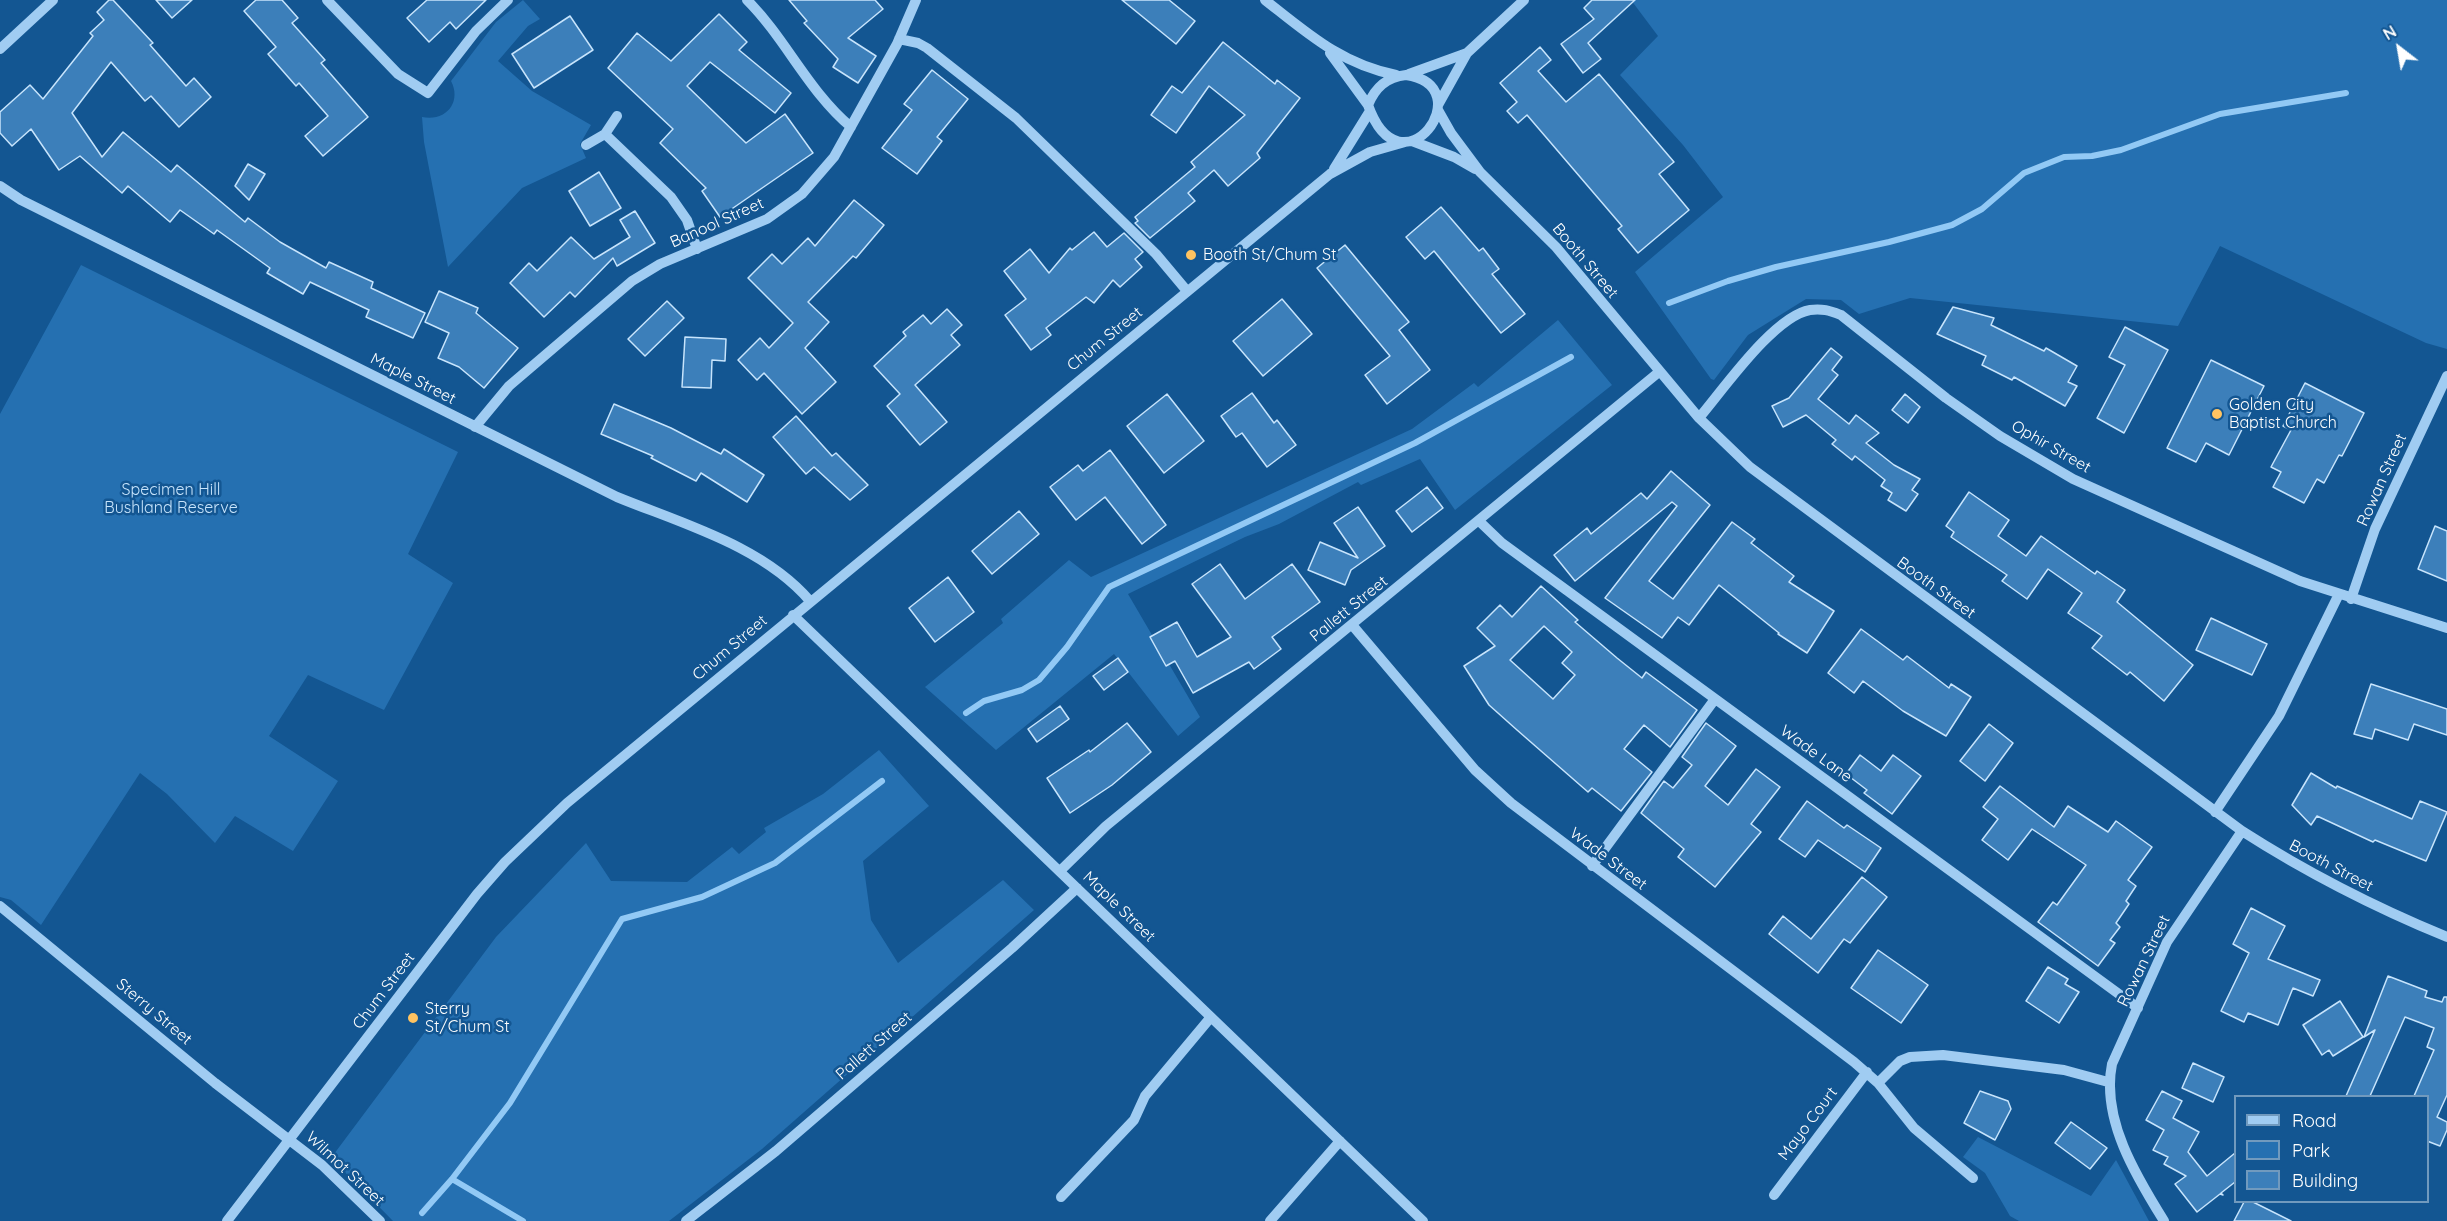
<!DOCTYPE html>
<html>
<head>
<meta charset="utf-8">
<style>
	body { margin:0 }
	#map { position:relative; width:2447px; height:1221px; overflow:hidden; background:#135692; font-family:Quicksand,sans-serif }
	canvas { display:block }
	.legend { position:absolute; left:2234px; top:1095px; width:195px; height:108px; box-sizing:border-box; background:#135692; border:2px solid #719abe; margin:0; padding:8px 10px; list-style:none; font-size:18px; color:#fff }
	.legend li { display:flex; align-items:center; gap:12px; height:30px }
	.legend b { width:30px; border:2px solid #719abe }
	.north { position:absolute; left:2369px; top:18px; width:60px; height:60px; -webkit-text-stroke:4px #135692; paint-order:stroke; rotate:329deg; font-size:16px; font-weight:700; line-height:24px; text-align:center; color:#fff }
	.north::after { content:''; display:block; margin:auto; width:21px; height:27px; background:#fff; clip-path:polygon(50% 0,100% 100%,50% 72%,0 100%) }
</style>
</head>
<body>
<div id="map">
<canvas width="2447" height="1221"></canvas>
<ul class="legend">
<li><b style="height:8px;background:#a0ccf2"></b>Road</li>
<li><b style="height:16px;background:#2570b1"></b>Park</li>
<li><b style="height:16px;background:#3c7fba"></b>Building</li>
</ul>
<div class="north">N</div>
</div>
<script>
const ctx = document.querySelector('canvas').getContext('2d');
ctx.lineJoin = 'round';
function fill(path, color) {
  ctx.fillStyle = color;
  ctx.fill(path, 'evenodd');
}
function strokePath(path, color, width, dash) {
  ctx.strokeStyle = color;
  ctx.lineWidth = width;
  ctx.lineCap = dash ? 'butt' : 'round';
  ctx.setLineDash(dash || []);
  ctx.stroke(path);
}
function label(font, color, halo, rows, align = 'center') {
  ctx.font = font + ' Quicksand,sans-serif';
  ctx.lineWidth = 5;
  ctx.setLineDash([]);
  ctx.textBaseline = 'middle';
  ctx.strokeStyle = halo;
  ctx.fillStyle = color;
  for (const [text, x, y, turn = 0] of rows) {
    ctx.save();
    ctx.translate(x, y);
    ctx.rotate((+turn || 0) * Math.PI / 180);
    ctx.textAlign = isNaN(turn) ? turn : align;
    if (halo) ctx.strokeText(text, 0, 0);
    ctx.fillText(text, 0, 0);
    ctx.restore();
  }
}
const green = new Path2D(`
	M523,0l17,19 -12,7 -30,35 34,30 59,34 -11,19 6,14 -64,30 -74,79 -24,-125 -2,-25c24,5 40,-15 29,-36l45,-59z
	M1631,0h816v349l-21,-6 -206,-97 -42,80 -268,-28 -51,16 -18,-14 -35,-1 -58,36 -34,45 -3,-1 -76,-107 88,-75 -40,-52 -63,-70 38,-39z
	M81,265l377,187 -50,102 45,29 -69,127 -76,-35 -39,61 69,45 -45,70 -58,-35 -20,27 -48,-49 -27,-21 -99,152 -30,-25 -11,-3v-483z
	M1558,320l54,65 -157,125 -35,-51 -59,26 -3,-3 -79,42 -34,13 -117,57 72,123 -22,19 -64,-82 -118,96 -71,-63 78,-64 -2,-4 68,-59 22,17 321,-148 62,-46 4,4z
	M879,750l50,56 -66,55 8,59 27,43 105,-83 31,30 -272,239 -93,72h-276l-62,-63 165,-221 90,-94 25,38 76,1 45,-35 7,7 27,-22 -2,-4 59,-34z
	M1978,1137l113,59 25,-36 33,61h-130l-9,-5 -25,-43 -22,-16z`);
const stream = new Path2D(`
	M1669,303l59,-22 48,-14 113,-25 63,-17 30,-16 42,-36 40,-16 28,-1 29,-6 99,-36 126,-21
	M966,713l18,-12 38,-11 17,-10 28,-33 42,-60 306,-144 156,-86
	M452,1179l71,42
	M422,1213l30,-34 58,-76 112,-184 80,-22 73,-34 107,-82`);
const building = new Path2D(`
	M109,0h4l40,43 -3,2 36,41 8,-8 17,19 -32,30 -28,-31 -6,5 -34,-39 -39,51 30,44 21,-25 48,40 6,-7 68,57 3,-4 32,24 46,26 3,-6 44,20 -2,6 54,25 -12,25 -47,-21 3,-7 -59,-28 -7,12 -36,-21 3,-5 -53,-38 -3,4 -34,-24 -10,12 -42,-36 -6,7 -42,-37 -21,14 -28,-41 -19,17 -12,-13v-21l30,-27 13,14 50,-63 -3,-3 14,-13 -7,-8z
	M156,0h36l-20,18z
	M256,0h26l16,18 -6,5 33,37 -4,3 47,54 -45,39 -18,-20 23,-20 -29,-33 -3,3 -28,-32 8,-7 -32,-36z
	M427,0h59l-30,29 -6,-7 -21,20 -22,-24z
	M789,0h86l8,9 -35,29 28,18 -18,27 -25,-16 5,-8 -34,-36 3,-2z
	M1122,0h47l26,21 -19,23z
	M1592,0h43l-47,43 13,16 -18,14 -22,-29 33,-25 -10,-11z
	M719,14l28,28 -8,8 52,43 -16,20 -65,-51 -23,24 59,57 39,-29 28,39 -93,64 -18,-26 4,-3 -46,-45 13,-14 -65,-61 29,-35 34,28z
	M570,16l23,34 -59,38 -22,-34z
	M1223,42l52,42 2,-4 23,18 -43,55 3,5 -32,28 -14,-16 -26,23 7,8 -45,37 -15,-15 3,-2 -3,-4 60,-50 -4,-5 54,-47 -36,-29 -33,47 -25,-18 21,-29 10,7z
	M1540,47l11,13 -13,11 28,31 33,-28 75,88 -15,12 30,36 -51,43 -20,-24 4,-3 -95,-111 -9,8 -11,-12 10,-9 -17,-19z
	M932,70l36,29 -31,38 5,4 -25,33 -35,-26 30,-38 -8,-6z
	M248,164l17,10 -16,26 -14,-14z
	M599,172l22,36 -31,18 -21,-35z
	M854,200l30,25 -28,33 -3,-2 -45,46 21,20 -24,26 31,34 -34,32 -38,-41 -7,7 -19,-20 22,-22 9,10 24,-25 -45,-45 24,-24 10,10 26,-26 7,8z
	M1441,207l38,44 4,-3 16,21 -7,5 33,40 -24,19 -67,-82 -9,8 -19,-22z
	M635,211l20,32 -38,23 -4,-8 -38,39 -5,-5 -26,25 -34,-34 19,-20 8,8 34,-34 23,22 36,-22 -10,-17z
	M1094,232l13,15 17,-14 19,19 -8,7 7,8 -22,20 -7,-7 -19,23 -8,-6 -40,31 5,7 -20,15 -26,-35 21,-16 -22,-28 26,-22 19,24 21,-25 2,2z
	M1345,245l64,77 -10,8 31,40 -43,34 -22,-29 25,-19 -73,-88z
	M439,291l39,17 -2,5 42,35 -34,40 -25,-21 -21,-9 11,-25 -24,-11z
	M1282,299l30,35 -49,42 -30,-35z
	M667,301l17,17 -39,38 -17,-17z
	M1953,307l41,11 -3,7 53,26 2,-3 31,18 -9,16 9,4 -12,20 -51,-29 -2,3 -30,-15 4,-9 -49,-22z
	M947,309l15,16 -11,10 9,10 -45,40 32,37 -27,23 -33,-39 13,-12 -26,-28 32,-30 -3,-4 20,-17 8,9z
	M2125,327l43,23 -44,83 -27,-15 28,-53 -16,-8z
	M685,337l41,2 -1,22 -13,-1 -1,28 -29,-1z
	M1831,348l11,9 -10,13 6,5 -20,24 31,25 7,-9 23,18 -13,10 28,22 26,14 -8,11 6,4 -12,17 -18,-11 4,-7 -11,-7 4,-6 -30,-24 -3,4 -20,-16 4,-4 -30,-25 -23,12 -11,-21 17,-8z
	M2211,360l53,26 -35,69 -23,-12 -10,19 -29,-14z
	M2305,383l59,30 -22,43 -3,-1 -15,28 -7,-4 -13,24 -31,-16 8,-15 -10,-5 20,-37 -8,-4z
	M1252,393l22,30 3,-3 19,25 -29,22 -25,-34 -6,4 -15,-21z
	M1167,394l37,47 -40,32 -37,-47z
	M1905,394l15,13 -12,16 -16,-13z
	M614,404l57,24 50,26 3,-5 40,26 -17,27 -46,-29 -5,8 -45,-23 2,-2 -52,-22z
	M796,416l36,40 4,-3 32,32 -18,15 -36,-33 -8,7 -33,-37z
	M1110,450l56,75 -24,19 -37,-47 -29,23 -26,-33 28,-22 5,6z
	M1671,471l39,34 -61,76 24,18 59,-77 23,17 -4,4 43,33 -5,6 45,29 -27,42 -29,-19 1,-1 -60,-48 -30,40 -11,-8 -16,21 -57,-40 72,-92 -5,-4 -97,79 -21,-26 33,-27 4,6 50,-41 6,6z
	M1427,487l16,21 -31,24 -16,-21z
	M1969,492l40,28 -11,16 28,20 15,-20 54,38 2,-3 28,19 -8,12 76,63 -29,36 -34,-29 -3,3 -35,-27 10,-12 -34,-23 14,-20 -34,-24 -21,30 -25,-18 5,-6 -56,-38 3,-5 -8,-6z
	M1358,507l27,39 -34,24 -6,15 -37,-15 12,-28 38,16 -24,-35z
	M1019,511l20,23 -47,40 -20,-23z
	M2435,526l12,5v50l-29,-12z
	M1220,564l25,35 47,-35 28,38 -48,35 9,12 -27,20 -5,-7 -56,31 -18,-32 -9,5 -16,-29 27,-15 20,35 34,-20 -39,-53z
	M948,577l26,35 -39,30 -26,-34z
	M1541,586l37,34 -3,2 42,36 25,20 4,-6 51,38 -27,37 -26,-22 -20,24 28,23 -31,39 -29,-23 -4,4 -71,-62 -28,-25 -25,-39 31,-20 -18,-18 23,-23 12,12zM1544,626l28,26 -10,11 13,12 -22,24 -43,-39z
	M2211,618l56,26 -15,31 -56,-25z
	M1861,629l42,31 4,-4 42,32 2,-4 20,13 -25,39 -43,-25 -40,-30 -9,12 -26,-20z
	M1118,658l10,14 -24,18 -11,-14z
	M2371,684l76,25v26l-33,-11 -6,16 -33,-11 -3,10 -18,-5z
	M1060,706l9,13 -32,23 -9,-13z
	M1127,723l24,29 -39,33 -42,28 -23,-35 42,-28 1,2z
	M1706,723l30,23 -31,40 23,19 28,-36 24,18 -29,37 10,8 -46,55 -37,-30 6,-8 -43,-36 23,-32 9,7 19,-23 -10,-8z
	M1989,724l24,19 -28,38 -25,-20z
	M1860,755l21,16 12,-16 28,21 -29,38 -28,-21 3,-3 -21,-16z
	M2311,773l25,15 1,-2 75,33 8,-18 27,11 -21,49 -51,-21 -2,2 -56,-26 -6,9 -19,-20z
	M2000,786l54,41 14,-21 40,26 8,-11 36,26 -24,33 8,6 -10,15 3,3 -13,19 4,4 -10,13 5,3 -17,23 -60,-44 15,-20 4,3 29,-40 -54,-36 -24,31 -26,-20 16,-21 -15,-12z
	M1807,801l37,27 3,-3 34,23 -16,24 -47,-32 -13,17 -26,-18z
	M1862,877l25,20 -37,46 -6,-4 -26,34 -49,-39 14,-18 28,23z
	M2251,908l34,18 -17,33 52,21 -7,16 -20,-8 -15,37 -30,-12 -4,9 -23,-11 28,-58 -16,-9z
	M1878,950l50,35 -27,38 -50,-35z
	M2048,967l20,12 -3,5 14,8 -20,31 -33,-22z
	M2388,976l39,15 -2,6 17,5 2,-5h3v98l-10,22 10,5v8l-7,16 -13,-5v-45h-13l20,-46 -7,-3 7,-19 -29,-11 -35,79h-24l29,-66 -11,7z
	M2340,1001l23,36 -30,19 -4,-6 -7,5 -19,-30z
	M2193,1063l31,14 -11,25 -31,-14z
	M1980,1091l28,10 3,8 -16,31 -31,-17z
	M2162,1091l20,10 -9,17 26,14 -11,20 19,24 28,-23v29l-14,11 2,2 -3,-1 -23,18 -22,-28 11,-8 -22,-12 4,-7 -15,-7 11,-20 -18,-10z
	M2071,1122l36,26 -17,21 -35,-26z
	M2244,1202h9l38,19h-57z`);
const minor = new Path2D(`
	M327,0l71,74 30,19 48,-62 32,-31
	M747,0c39,39 61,91 104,127
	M1265,0c42,33 76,64 131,75
	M899,39l19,4 9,5 89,70 140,136 31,37
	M0,49l53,-49
	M1330,53l38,52
	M1409,74l58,-21
	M1406,75c77,11 -5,124 -38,30 7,-17 18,-28 38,-30z
	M1438,105l29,-52 57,-53
	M1438,110l13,23 29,39 76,75 143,171 51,49 492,364c67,43 132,76 205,106
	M605,134l66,63 16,23 10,29
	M1412,141l42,16 21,12
	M586,145l19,-11 12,-18
	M1334,169l36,-58
	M0,186l21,14 596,297c66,27 146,49 193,104
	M1699,418c24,-28 75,-102 111,-108 12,-2 20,1 31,5l105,83 54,38 73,43 227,102 147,47
	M475,427l34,-41 123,-105 28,-17 107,-45 35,-25 32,-37 63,-113 19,-44
	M1479,521l23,22 636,465
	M2351,599l24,-70 72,-153
	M793,615l630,606
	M1353,626l122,144 36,33 343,259 24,21 36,45 59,50
	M2215,812l64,-96 60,-122
	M1592,866l123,-167
	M1060,871l46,-45 553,-454
	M0,906l215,177 107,82 58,56
	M1878,1083l22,-22 10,-4 33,-2 121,15 44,12
	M1774,1195l93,-123
	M1061,1197l73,-77 11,-24 66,-79
	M227,1221l250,-327 28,-32 62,-59 763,-629 40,-22 35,-10
	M686,1221l90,-70 236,-203 65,-60
	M1270,1221l70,-80
	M2164,1221c-28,-45 -63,-102 -52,-157l55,-122 75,-111`);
const markers = [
	[1191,255,6,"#ffc361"],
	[2217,414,6,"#ffc361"],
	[413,1018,6,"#ffc361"]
];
const streetNames = [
	["Banool Street",717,223,-24],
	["Booth Street",1585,261,50],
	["Chum Street",1105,339,-39],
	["Maple Street",413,379,27],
	["Ophir Street",2051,447,30],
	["Rowan Street",2382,480,-66],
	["Booth Street",1936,588,36],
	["Pallett Street",1349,609,-39],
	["Chum Street",730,648,-40],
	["Wade Lane",1816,754,36],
	["Wade Street",1608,859,37],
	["Booth Street",2331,866,28],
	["Maple Street",1119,907,44],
	["Rowan Street",2144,961,-64],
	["Chum Street",384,991,-53],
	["Sterry Street",154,1012,40],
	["Pallett Street",874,1046,-41],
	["Mayo Court",1808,1124,-53],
	["Wilmot Street",345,1169,43]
];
const poiNames = [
	["Booth St/Chum St",1203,255],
	["Golden City",2229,405],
	["Baptist Church",2229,423],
	["Sterry",425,1009],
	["St/Chum St",425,1027]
];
const parkNames = [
	["Specimen Hill",171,490],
	["Bushland Reserve",171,508]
];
fill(green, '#2570b1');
strokePath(stream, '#92c9f5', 6);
fill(building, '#3c7fba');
strokePath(building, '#c7e4fc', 1.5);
strokePath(minor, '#a0ccf2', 10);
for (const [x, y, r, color] of markers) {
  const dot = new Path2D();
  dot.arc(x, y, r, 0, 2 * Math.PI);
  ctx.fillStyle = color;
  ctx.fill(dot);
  strokePath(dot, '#135692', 2);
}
label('16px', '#fff', '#135692', streetNames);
label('16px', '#fff', '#135692', poiNames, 'left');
label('16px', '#c7e4fc', '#135692', parkNames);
</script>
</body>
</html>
